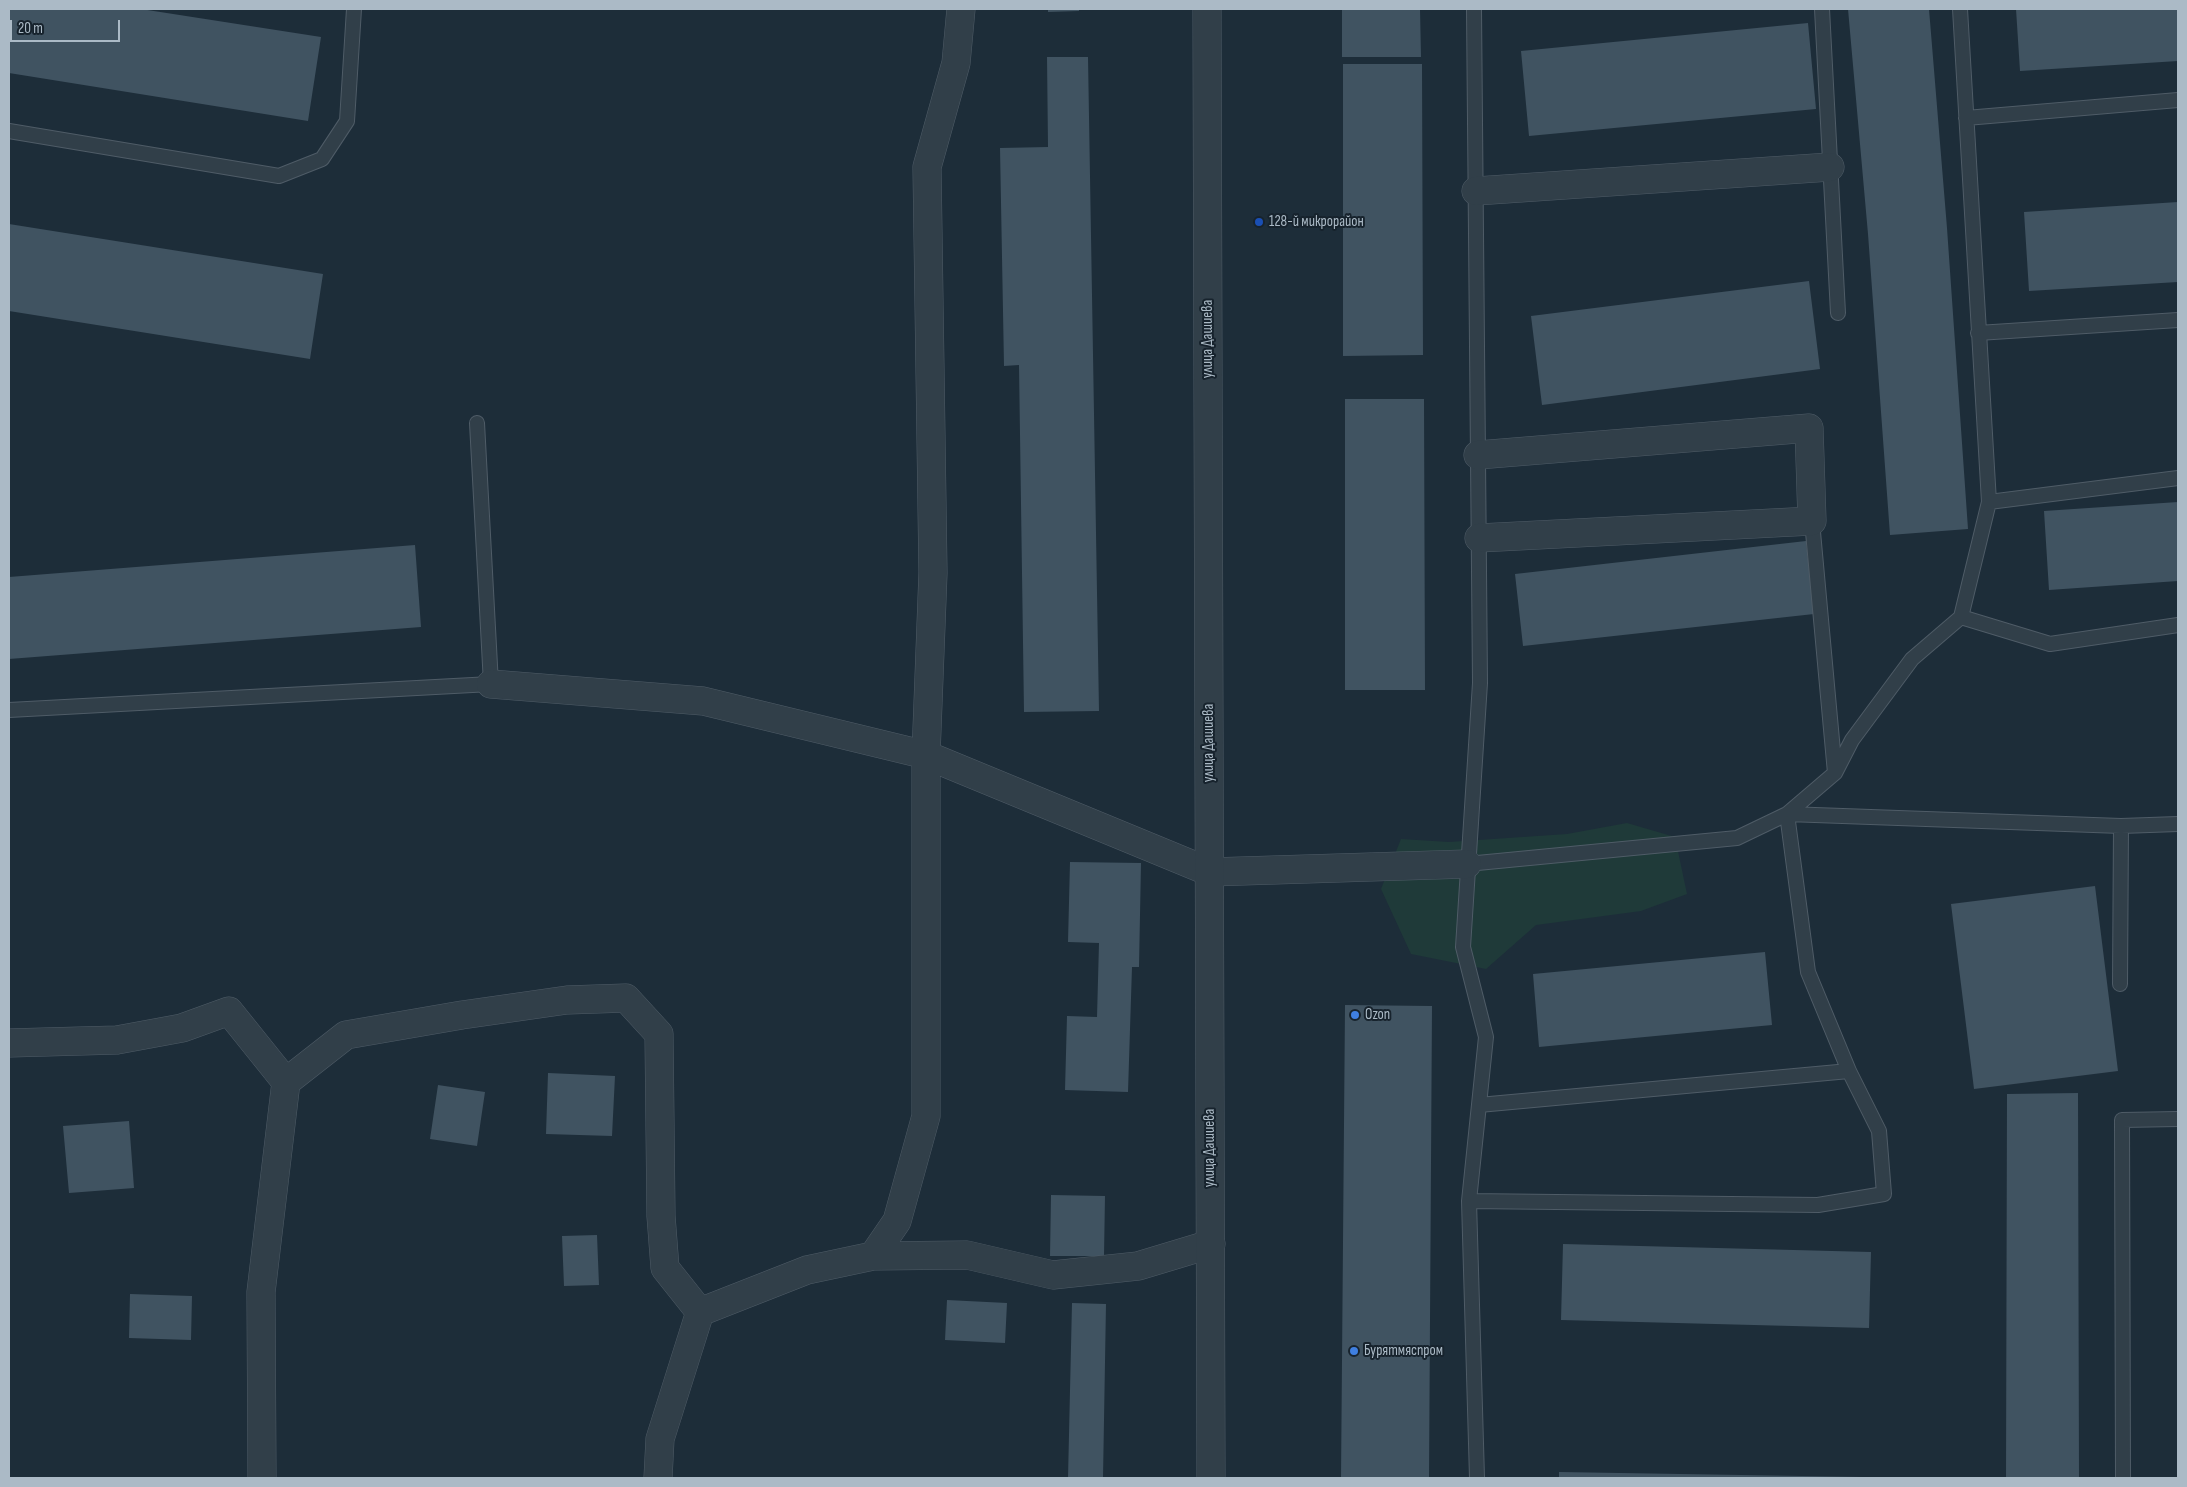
<!DOCTYPE html>
<html>
<head>
<meta charset="utf-8">
<style>
	body { margin:0 }
	#map { position:relative; width:2187px; height:1487px; overflow:hidden; background:#1d2d39; font-family:"Sofia Sans Condensed",sans-serif }
	canvas { display:block }
	.frame { position:absolute; inset:0; border:10px solid #abbac6; pointer-events:none }
	.scale { position:absolute; left:10px; top:20px; width:110px; height:22px; box-sizing:border-box; border:2px solid #abbac6; border-top:0; padding-left:6px; font-size:15px; line-height:18px; white-space:nowrap; color:#abbac6; -webkit-text-stroke:4px #17232d; paint-order:stroke }
</style>
</head>
<body>
<div id="map">
<canvas width="2187" height="1487"></canvas>
<div class="frame"></div>
<div class="scale">20 m</div>
</div>
<script>
const ctx = document.querySelector('canvas').getContext('2d');
ctx.lineJoin = 'round';
function fill(path, color) {
  ctx.fillStyle = color;
  ctx.fill(path, 'evenodd');
}
function strokePath(path, color, width, dash) {
  ctx.strokeStyle = color;
  ctx.lineWidth = width;
  ctx.lineCap = dash ? 'butt' : 'round';
  ctx.setLineDash(dash || []);
  ctx.stroke(path);
}
function label(font, color, halo, rows, align = 'center') {
  ctx.font = font + ' "Sofia Sans Condensed",sans-serif';
  ctx.lineWidth = 4;
  ctx.setLineDash([]);
  ctx.textBaseline = 'middle';
  ctx.strokeStyle = halo;
  ctx.fillStyle = color;
  for (const [text, x, y, turn = 0] of rows) {
    ctx.save();
    ctx.translate(x, y);
    ctx.rotate((+turn || 0) * Math.PI / 180);
    ctx.textAlign = isNaN(turn) ? turn : align;
    if (halo) ctx.strokeText(text, 0, 0);
    ctx.fillText(text, 0, 0);
    ctx.restore();
  }
}
const green = new Path2D(`
	M1627,823l48,14 12,57 -46,17 -105,14 -50,44 -75,-15 -30,-65 20,-50 48,3 118,-8z`);
const building = new Path2D(`
	M9,9h132l180,28 -13,84 -299,-48z
	M1048,9h31v2l-31,1z
	M1342,9h78l1,48h-79z
	M1848,9h81l18,219 21,301 -78,6 -22,-301z
	M2016,9h162v52l-158,10z
	M1808,23l8,86 -287,27 -8,-85z
	M1047,57h41l11,654 -75,1 -5,-347 -15,1 -4,-218 48,-1z
	M1343,64h79l1,291 -80,1z
	M2178,202v80l-149,9 -5,-79z
	M9,224l314,50 -13,85 -301,-48z
	M1809,281l11,88 -278,36 -11,-89z
	M1345,399h79l1,291h-80z
	M2178,502v79l-129,9 -5,-79z
	M1806,541l8,73 -291,32 -8,-72z
	M415,545l6,82 -412,32v-82z
	M1070,862l71,1 -2,104h-7l-4,125 -63,-2 2,-74 30,1 2,-74 -31,-1z
	M2095,886l23,185 -144,18 -23,-185z
	M1765,952l7,73 -233,22 -6,-73z
	M1345,1005l87,1 -3,472h-88z
	M548,1073l67,3 -3,60 -66,-2z
	M438,1085l47,7 -8,54 -47,-7z
	M2078,1093l1,385h-73l1,-384z
	M129,1121l5,67 -65,5 -6,-67z
	M1051,1195l54,1 -1,60h-54z
	M597,1235l2,50 -35,1 -2,-50z
	M1563,1244l308,8 -2,76 -308,-8z
	M130,1294l62,2 -1,44 -62,-2z
	M947,1300l60,3 -2,40 -60,-3z
	M1072,1303l34,1 -3,174h-35z
	M1559,1472l305,5v1h-305z`);
const service = new Path2D(`
	M1474,9l6,674 -17,264 23,90 -17,164 8,277
	M1822,9l16,304
	M1966,118l212,-18
	M9,131l270,45 43,-17 25,-38 7,-112
	M1978,333l200,-13
	M1989,502l189,-24
	M1812,521l23,252
	M1961,617l89,27 128,-19
	M9,710l482,-26 -14,-261
	M1467,864l270,-26 50,-24 48,-41 17,-33 60,-81 49,-42 28,-115 -29,-493
	M2120,984l1,-158
	M1479,1105l370,-34
	M1469,1201l349,4 66,-11 -5,-63 -30,-60 -41,-99 -21,-158 334,12 57,-2
	M2123,1478l-1,-358 56,-1`);
const minor = new Path2D(`
	M1476,191l354,-24
	M1478,455l331,-27 3,93 -333,17
	M491,684l212,17 223,54 284,117 257,-8
	M9,1043l108,-3 65,-12 47,-17 57,71 60,-47 116,-20 105,-15 59,-2 33,36 2,182 4,52 35,44 107,-42 66,-14 94,-1 86,20 85,-9 73,-22
	M873,1256l24,-35 29,-105v-361l7,-182 -6,-406 29,-104 5,-54
	M262,1478l-1,-186 25,-210
	M658,1478l2,-39 40,-127`);
const tertiary = new Path2D(`
	M1207,9l4,1469`);
const markers = [
	[1259,222,5,"#1a4fb4"],
	[1355,1015,5,"#3f7fe0"],
	[1354,1351,5,"#3f7fe0"]
];
const poiNames = [
	["128-й микрорайон",1269,222],
	["Ozon",1365,1015],
	["Бурятмяспром",1364,1351]
];
const streetNames = [
	["улица Дашиева",1208,339,-90],
	["улица Дашиева",1209,743,-90],
	["улица Дашиева",1210,1148,-90]
];
fill(green, '#1f3a39');
fill(building, '#405361');
strokePath(service, '#4f5c67', 16);
strokePath(minor, '#4f5c67', 29);
strokePath(tertiary, '#4f5c67', 29);
strokePath(service, '#313f49', 14);
strokePath(minor, '#313f49', 28);
strokePath(tertiary, '#313f49', 28);
for (const [x, y, r, color] of markers) {
  const dot = new Path2D();
  dot.arc(x, y, r, 0, 2 * Math.PI);
  ctx.fillStyle = color;
  ctx.fill(dot);
  strokePath(dot, '#17232d', 2);
}
label('15px', '#abbac6', '#17232d', poiNames, 'left');
label('15px', '#abbac6', '#17232d', streetNames);
</script>
</body>
</html>
